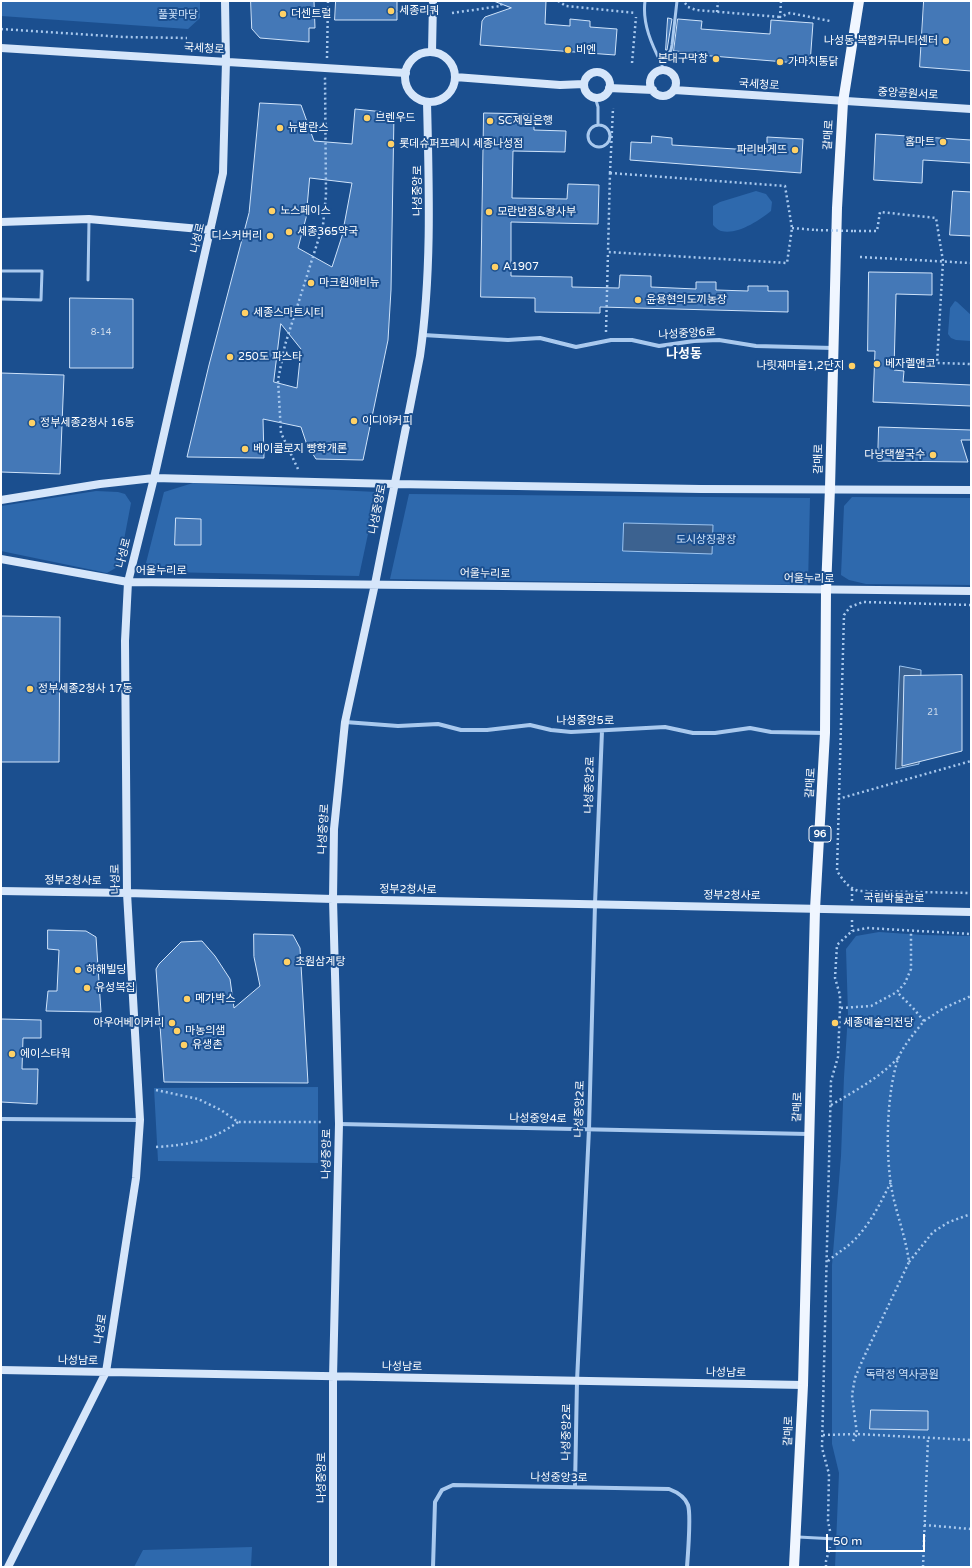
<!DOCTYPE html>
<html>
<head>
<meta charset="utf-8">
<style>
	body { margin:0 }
	#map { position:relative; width:972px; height:1568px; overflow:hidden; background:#1b4f8f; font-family:"Varela Round",sans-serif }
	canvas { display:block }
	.frame { position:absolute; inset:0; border:2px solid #fff; pointer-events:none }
	.scale { position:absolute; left:826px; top:1534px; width:99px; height:18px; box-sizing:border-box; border:2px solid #fff; border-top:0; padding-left:5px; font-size:12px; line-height:14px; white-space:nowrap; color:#fff; -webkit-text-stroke:3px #1b4f8f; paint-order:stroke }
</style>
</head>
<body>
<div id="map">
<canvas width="972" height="1568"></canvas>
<div class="frame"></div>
<div class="scale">50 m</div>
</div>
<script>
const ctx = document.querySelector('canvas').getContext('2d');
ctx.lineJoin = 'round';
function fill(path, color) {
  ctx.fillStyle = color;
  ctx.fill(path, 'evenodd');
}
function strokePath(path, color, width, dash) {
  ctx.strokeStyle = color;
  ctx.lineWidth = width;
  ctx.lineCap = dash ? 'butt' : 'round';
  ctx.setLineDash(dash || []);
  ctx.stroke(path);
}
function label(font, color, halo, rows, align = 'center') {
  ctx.font = font + ' "Varela Round","Noto Sans KR",sans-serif';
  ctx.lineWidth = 4;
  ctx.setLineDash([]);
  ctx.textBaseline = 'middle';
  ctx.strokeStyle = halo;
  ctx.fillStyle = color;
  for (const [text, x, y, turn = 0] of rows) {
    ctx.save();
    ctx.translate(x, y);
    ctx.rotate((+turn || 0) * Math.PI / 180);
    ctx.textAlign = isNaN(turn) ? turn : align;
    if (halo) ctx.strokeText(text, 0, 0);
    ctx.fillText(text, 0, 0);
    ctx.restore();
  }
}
const green = new Path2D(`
	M1,1h199v17l-12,11 -187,-13z
	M756,191l10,3 6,8 -1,9c-13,10 -33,24 -50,20 -3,-1 -6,-4 -8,-6v-19l7,-4z
	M955,301l2,1 14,13v26l-15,-1 -5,-2 -3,-4 2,-26z
	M193,483l184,9 -18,84 -196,-4 -17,-9 18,-71z
	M96,491l22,1 7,2 6,9 -12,63 -12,7 -106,-22v-45z
	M409,494l401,4 -2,87 -418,-6z
	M852,497l119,1v87l-105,-1 -17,-4 -8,-5 3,-69z
	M879,932l44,3 48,1v631h-136l4,-94 -7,-29v-179l9,-109 3,-79 4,-63 -2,-65 10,-13z
	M318,1087v76l-160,-2 -4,-73z
	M252,1547l-1,20h-117l9,-17z`);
const water = new Path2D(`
	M624,523l89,2 -1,29 -89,-3z
	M900,666l21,4 -2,94 -23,5z`);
const building = new Path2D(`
	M251,1h63l1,27h-6v14l-49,-4 -8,-9z
	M336,1h61v19h-62z
	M494,1h52l-1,23 25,2v-7l20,2v6l27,2 -2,26 -135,-10 2,-24 3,-4 26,-9z
	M924,1h47v70l-51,-4z
	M668,18l4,1 -5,31h-1z
	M678,19l24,2 -1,8 69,5 1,-14 42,3 -3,41 -123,-10v-2l-13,-1z
	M260,103l41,2 13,36 38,3 3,-35 39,4 -3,177 -3,50 -25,120 -47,-1 -9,-14 -6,-18 -38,-8 1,39 -77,-1 22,-92 40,-152zM310,178l42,5 -10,53 -10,31 -34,-19 8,-30zM281,324l20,25 -4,39 -23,-6z
	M484,113l50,1v16l32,1 -1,21 -52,-1 -1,47 55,1 1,-15 31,1 -1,39 -87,-2v54l61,1v10l47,1 1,-13 31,1v11l45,2v-7h20v8l32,1v-5h20v5h20v21l-188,-5v6l-65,-1v-14l-54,-1z
	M876,134l95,6v23l-48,-3 -1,23 -48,-3z
	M652,136l20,2v7l79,5 1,-6 15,2v-9l36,2 -2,34 -171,-13 1,-18 20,1z
	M953,191l18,1v44l-21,-1z
	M869,272l63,1v22l-36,-1 -2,76 10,1 -1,11 68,3v21l-98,-4 2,-51h-7z
	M70,298l63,1v69h-63z
	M1,373l63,2 -4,99 -59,-2z
	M879,427l92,3v10h-10l7,22 -90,-1z
	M176,518l25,1v26h-26z
	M1,616l59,1 -1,145h-58z
	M962,675v76l-60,15 2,-90z
	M48,930l38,1 10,6 5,75 -55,-1 2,-20h9l2,-41 -11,-1z
	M254,934l39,1 7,13 8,135 -144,-1 -8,-113 3,-5 22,-22 21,-1 13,15 15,23 4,29 26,-22 -6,-29z
	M1,1019l40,1v18h-18l-1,31h16l-1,35 -36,-2z
	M871,1410l57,1v19l-58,-1z`);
const path = new Path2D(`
	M558,1l8,5 70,7
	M781,1l-1,16 10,-4 40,8
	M685,3l3,4 8,3 84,7
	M717,12l1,-11
	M452,13l49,-7 1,-5
	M1,29l123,8 63,1
	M327,58l1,-57
	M632,63l4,-46
	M610,173l175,13 7,42 -5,35 -179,-11z
	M610,173l3,-65
	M792,228l24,2
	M854,231h23l3,-19 56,6 7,43 -6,102 34,1
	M860,257l111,6
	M606,332l2,-80
	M298,469l-17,-36 -3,-53 7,-35 38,-120 3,-30 -1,-118
	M971,605l-108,-3 -13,5 -6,8 -7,256c6,9 11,17 22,20l112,2
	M838,799l133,-38
	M852,901v-12
	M852,920v11
	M841,1008l30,-2 26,-14 8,-9 6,-14v-38
	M924,1021l20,-13 27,-12
	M156,1090l42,9 23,11 17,12h83
	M831,1105c24,-14 48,-27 67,-47
	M156,1147c32,-2 55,-6 82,-25
	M828,1261c7,-6 15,-11 22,-17 19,-17 30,-40 41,-62
	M909,1262l24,-30 16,-10 22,-8
	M823,1435l34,-1 114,6
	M853,1441l4,-7 -5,-39 3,-17 8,-19 46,-97c-3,-23 -11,-44 -16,-66 -8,-37 -7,-101 5,-137 4,-12 18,-28 26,-38l-11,-13 -16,-16
	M924,1525l47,4
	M830,1531l-2,-10 1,-47 -7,-26 9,-367 7,-24 2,-49v-13l-5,-17 2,-33 15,-14 15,-3 104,6
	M826,1567v-6l4,-14
	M923,1567l5,-129`);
const lane = new Path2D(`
	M645,1c-3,23 7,44 17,64
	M662,65l9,-15 1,-5 5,-44
	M595,97l3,10v18
	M588 136a11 11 0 1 1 22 0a11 11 0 1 1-22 0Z
	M1,271h41l-1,29 -40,-1
	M88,280l1,-60
	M798,1537l38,2`);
const street = new Path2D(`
	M423,335l85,5 32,-2 36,9 35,-7h21l27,6 35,-5 25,-1 37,6 77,2
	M345,722l53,4 40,-2 23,6h26l43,-5 21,5 20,2 94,-5 28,6h22l35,-5 21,4 54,1
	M1,1119l139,1
	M339,1124l469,10
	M575,1487l2,-106 12,-252 6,-225 7,-173
	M433,1567l2,-65 7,-12 11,-5 216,4c8,3 16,8 19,16 3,9 0,49 -1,62`);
const secondary = new Path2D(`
	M1,48l405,25
	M432,52l1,-51
	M405 77a25 25 0 1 1 50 0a25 25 0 1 1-50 0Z
	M650 83a13 13 0 1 1 26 0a13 13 0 1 1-26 0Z
	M584 85a13 13 0 1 1 26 0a13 13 0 1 1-26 0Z
	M455,77l105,8 24,-1
	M609,88l44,2
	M674,90l297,19
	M1,222l88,-3 122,11
	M1,500l99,-16 54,-6 241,6 306,5 270,1
	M1,559l127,23 843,9
	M1,891l126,2 206,6 638,13
	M1,1370l802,15
	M8,1567l98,-195 30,-194 4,-58 -13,-227 -2,-252 3,-59 26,-104 69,-305 3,-112 -1,-60
	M333,1567v-190l6,-253 -6,-225 1,-70 11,-107 30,-138 45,-228c12,-84 9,-170 7,-254`);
const primary = new Path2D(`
	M794,1567l9,-182 12,-476 10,-176 1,-143 4,-102 7,-280 6,-106 16,-101`);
const pathBridge = new Path2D(`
	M816,230l38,1`);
const markers = [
	[391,11,4,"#ffd166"],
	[283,14,4,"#ffd166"],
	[946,41,4,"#ffd166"],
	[568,50,4,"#ffd166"],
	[716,59,4,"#ffd166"],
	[780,62,4,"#ffd166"],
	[367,118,4,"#ffd166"],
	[490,121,4,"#ffd166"],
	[280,128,4,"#ffd166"],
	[943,142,4,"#ffd166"],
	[391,144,4,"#ffd166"],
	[795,150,4,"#ffd166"],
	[272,211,4,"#ffd166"],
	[489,212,4,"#ffd166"],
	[289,232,4,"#ffd166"],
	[270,236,4,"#ffd166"],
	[495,267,4,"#ffd166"],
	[311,283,4,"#ffd166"],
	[638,300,4,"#ffd166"],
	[245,313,4,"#ffd166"],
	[230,357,4,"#ffd166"],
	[877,364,4,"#ffd166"],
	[852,366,4,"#ffd166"],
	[354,421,4,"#ffd166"],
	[32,423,4,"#ffd166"],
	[245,449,4,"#ffd166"],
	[933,455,4,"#ffd166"],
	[30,689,4,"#ffd166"],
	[287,962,4,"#ffd166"],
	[78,970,4,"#ffd166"],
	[87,988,4,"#ffd166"],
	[187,999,4,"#ffd166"],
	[172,1023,4,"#ffd166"],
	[835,1023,4,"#ffd166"],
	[177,1031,4,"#ffd166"],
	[184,1045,4,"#ffd166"],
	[12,1054,4,"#ffd166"]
];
const numberNames = [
	["8-14",101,333],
	["21",933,713]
];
const shields = [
	[820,834,22]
];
const shieldNames = [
	["96",820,834]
];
const poiNames = [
	["세종리쿼",399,11],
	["더센트럴",291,14],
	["나성동 복합커뮤니티센터",938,41,"right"],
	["비엔",576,50],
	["본대구막창",708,59,"right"],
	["가마치통닭",788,62],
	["브렌우드",375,118],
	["SC제일은행",498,121],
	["뉴발란스",288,128],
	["홈마트",935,142,"right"],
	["롯데슈퍼프레시 세종나성점",399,144],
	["파리바게뜨",787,150,"right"],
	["노스페이스",280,211],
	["모란반점&왕사부",497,212],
	["세종365약국",297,232],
	["디스커버리",262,236,"right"],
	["A1907",503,267],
	["마크원애비뉴",319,283],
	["윤용현의도끼농장",646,300],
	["세종스마트시티",253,313],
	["250도 파스타",238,357],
	["베자렐앤코",885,364],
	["나릿재마을1,2단지",844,366,"right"],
	["이디야커피",362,421],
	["정부세종2청사 16동",40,423],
	["베이콜로지 빵학개론",253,449],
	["다낭댁쌀국수",925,455,"right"],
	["정부세종2청사 17동",38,689],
	["초원삼계탕",295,962],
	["하해빌딩",86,970],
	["유성복집",95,988],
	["메가박스",195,999],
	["아우어베이커리",164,1023,"right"],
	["세종예술의전당",843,1023],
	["마농의샘",185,1031],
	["유생촌",192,1045],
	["에이스타워",20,1054]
];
const parkNames = [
	["풀꽃마당",178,15],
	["도시상징광장",706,540],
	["독락정 역사공원",902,1375]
];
const streetNames = [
	["국세청로",204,49,3],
	["국세청로",759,85,4],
	["중앙공원서로",908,94,3],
	["갈매로",829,135,-87],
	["나성중앙로",418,191,-90],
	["나성로",198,238,-77],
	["나성중앙6로",687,334,-3],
	["갈매로",819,459,-89],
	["나성중앙로",378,509,-79],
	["나성로",124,553,-76],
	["어울누리로",161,571],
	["어울누리로",485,574,1],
	["어울누리로",809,579,1],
	["나성중앙5로",585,721],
	["갈매로",811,783,-87],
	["나성중앙2로",590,785,-88],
	["나성중앙로",324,829,-87],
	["나성로",116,879,-91],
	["정부2청사로",73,881,1],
	["정부2청사로",408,890,1],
	["정부2청사로",732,896,1],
	["국립박물관로",894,899,1],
	["갈매로",798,1107,-88],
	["나성중앙2로",580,1109,-88],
	["나성중앙4로",538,1119,1],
	["나성중앙로",327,1154,-89],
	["나성로",101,1329,-81],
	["나성남로",78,1361,1],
	["나성남로",402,1367,1],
	["나성남로",726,1373,1],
	["갈매로",789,1431,-88],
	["나성중앙2로",567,1432,-89],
	["나성중앙로",322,1478,-90],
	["나성중앙3로",559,1478,1]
];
const quarterNames = [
	["나성동",684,355]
];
fill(green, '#2e69ad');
fill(water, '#3c6290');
strokePath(water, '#9cc4f0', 1);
fill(building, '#4478b7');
strokePath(building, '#cfe3fa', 1);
strokePath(path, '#a9c9ee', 2.5, [2, 3]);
strokePath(lane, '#a9c9ee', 3);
strokePath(street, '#a9c9ee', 4);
strokePath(secondary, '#d6e6fa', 8);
strokePath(primary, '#f0f6ff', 10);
strokePath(pathBridge, '#a9c9ee', 2.5, [2, 3]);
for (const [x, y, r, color] of markers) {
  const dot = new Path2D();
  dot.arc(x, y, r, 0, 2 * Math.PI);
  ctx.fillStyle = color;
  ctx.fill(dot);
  strokePath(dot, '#1b4f8f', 1.5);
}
label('9px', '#d0dded', null, numberNames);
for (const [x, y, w] of shields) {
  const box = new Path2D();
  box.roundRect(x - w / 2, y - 8, w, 16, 3);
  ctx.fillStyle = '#1b4f8f';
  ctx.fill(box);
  strokePath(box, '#fff', 1);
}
label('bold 10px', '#fff', null, shieldNames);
label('11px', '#fff', '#1b4f8f', poiNames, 'left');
label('11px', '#cfe3fa', '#1b4f8f', parkNames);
label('11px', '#fff', '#1b4f8f', streetNames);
label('bold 13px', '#fff', '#1b4f8f', quarterNames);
</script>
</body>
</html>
